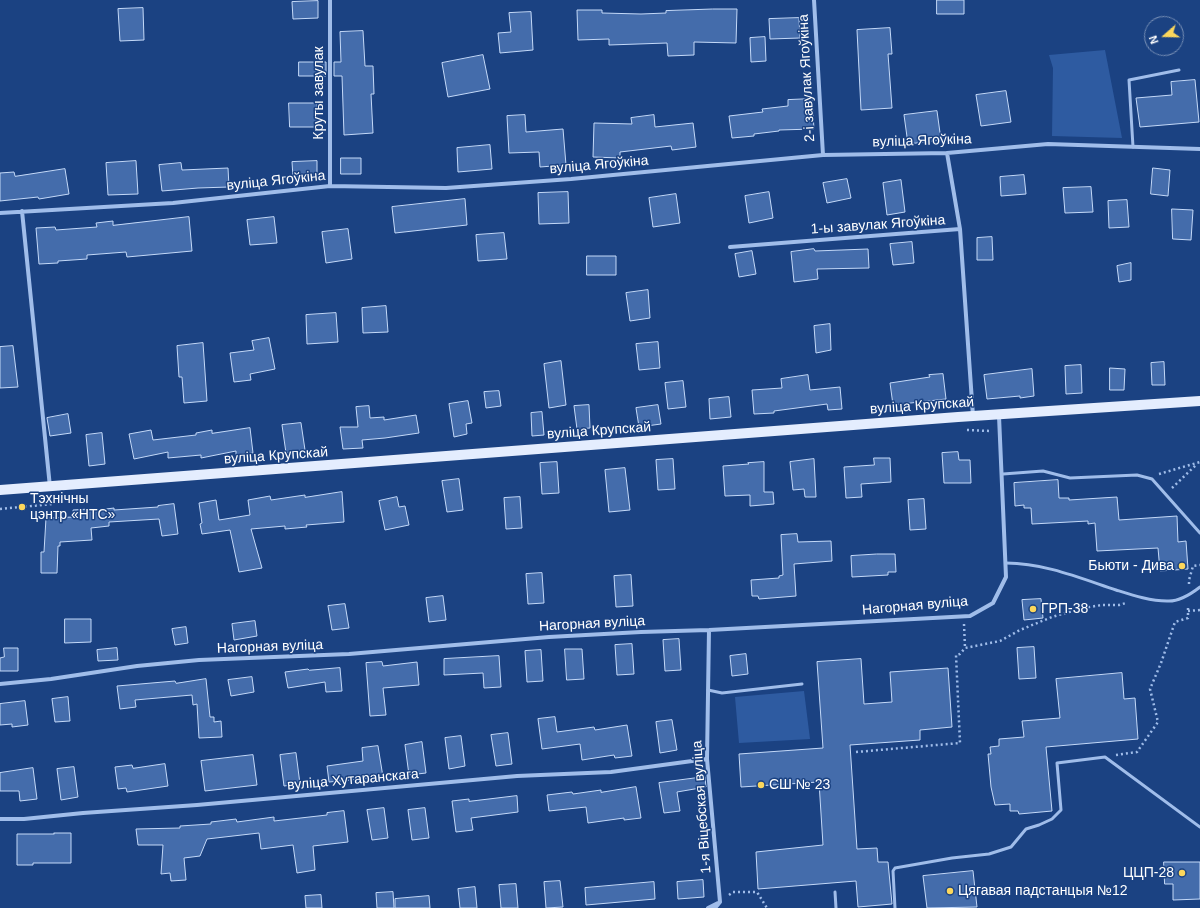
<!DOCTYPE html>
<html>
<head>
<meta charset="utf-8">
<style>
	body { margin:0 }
	#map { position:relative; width:1200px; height:908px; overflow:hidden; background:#1b4282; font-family:Helvetica,sans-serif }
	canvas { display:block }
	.north { position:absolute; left:1144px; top:16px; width:40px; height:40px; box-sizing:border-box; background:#1b4282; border:1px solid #768eb4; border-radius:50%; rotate:250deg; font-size:11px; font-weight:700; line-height:16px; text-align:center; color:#fff }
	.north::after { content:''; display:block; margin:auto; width:14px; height:18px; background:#fcd75c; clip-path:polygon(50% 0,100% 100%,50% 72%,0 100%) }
</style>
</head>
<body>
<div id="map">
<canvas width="1200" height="908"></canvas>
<div class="north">N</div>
</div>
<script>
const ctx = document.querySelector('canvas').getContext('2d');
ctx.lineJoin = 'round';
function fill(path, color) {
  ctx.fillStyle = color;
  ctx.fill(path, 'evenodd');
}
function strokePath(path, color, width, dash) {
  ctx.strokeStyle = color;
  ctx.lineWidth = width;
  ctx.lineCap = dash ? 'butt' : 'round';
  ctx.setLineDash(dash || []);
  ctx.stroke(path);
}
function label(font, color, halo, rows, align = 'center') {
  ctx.font = font + ' Helvetica,sans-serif';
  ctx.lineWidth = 3;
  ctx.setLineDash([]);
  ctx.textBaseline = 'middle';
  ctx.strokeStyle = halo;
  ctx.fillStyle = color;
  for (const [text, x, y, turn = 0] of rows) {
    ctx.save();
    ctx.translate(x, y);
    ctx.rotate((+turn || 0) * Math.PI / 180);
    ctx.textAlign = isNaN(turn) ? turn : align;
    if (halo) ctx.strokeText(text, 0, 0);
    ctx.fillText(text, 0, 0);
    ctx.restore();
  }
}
const green = new Path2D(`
	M1105,50l17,88 -70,-2 1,-68 -4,-13z
	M804,691l6,48 -71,4 -4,-46z`);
const building = new Path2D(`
	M937,0h27v14h-27z
	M318,1v17l-25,1 -1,-17z
	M143,8l1,32 -24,1 -2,-32z
	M713,9h24l-1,34 -42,-1v13l-26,1 -1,-13 -58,2v-6l-31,1 -1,-30h25v3l39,1 25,-1v-2z
	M531,12l2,38 -33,3 -2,-20 13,-1 -2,-19z
	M799,18l1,20 -30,1 -1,-20z
	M890,28l2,26h-4l4,54 -31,2 -4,-80z
	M363,31l2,35h8l1,28h-3l2,39 -29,2 -2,-59h-8v-14h7l-1,-30z
	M765,37l1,24 -15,1 -1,-24z
	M483,55l7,34 -42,8 -6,-34z
	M299,62h27v14h-27z
	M1195,80l4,42 -59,5 -4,-29 36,-3 -1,-13z
	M1006,91l5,31 -30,4 -5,-31z
	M812,99l2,30 -35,1v1l-25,3v2l-22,2 -3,-22 34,-4 -1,-3 26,-3v-6z
	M289,103h28v24h-27z
	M937,111l4,29 -33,4 -4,-29z
	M525,115l1,17 37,-3 3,36 -26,2 -1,-15 -30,1 -2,-37z
	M654,115l1,12 38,-4 3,24 -24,3 -1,-4 -51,6v6l-27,-1 1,-34 38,1 -1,-6z
	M490,145l2,24 -34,3 -1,-24z
	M341,158h20v16h-20z
	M136,161l2,33 -30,1 -2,-32z
	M317,161v15l-24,1 -1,-15z
	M181,163l1,7 46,-2 1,19 -31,1 -36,3 -3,-26z
	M1153,168l17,2 -2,26 -17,-2z
	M65,169l4,25 -30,5 -1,-2 -38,4v-28l14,-1 1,4z
	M1024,175l2,19 -25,2 -1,-19z
	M847,179l4,19 -24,5 -4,-20z
	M901,180l4,32 -18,3 -4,-32z
	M1091,187l2,25 -28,1 -2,-25z
	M568,192l1,31 -30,1 -1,-31z
	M769,192l4,26 -24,5 -4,-27z
	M676,194l4,29 -27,4 -4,-29z
	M465,199l2,26 -72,8 -3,-26z
	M1127,200l2,27 -20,1 -1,-27z
	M1172,209l21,1 -2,30 -18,-1z
	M189,217l3,34 -65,6 -1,-5 -39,3v4l-29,2v2l-19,1 -3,-36 19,-1 1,3 41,-3 -1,-4 17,-2v4z
	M274,217l3,26 -27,2 -3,-25z
	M348,229l4,30 -26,4 -4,-31z
	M504,233l3,26 -29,2 -2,-26z
	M992,237l1,23h-16v-22z
	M912,242l2,21 -21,2 -3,-21z
	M814,249l1,2 53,-2 1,19 -52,1 1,10 -24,3 -3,-30z
	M752,251l4,23 -17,3 -4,-23z
	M587,256h29v19h-29z
	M1131,263v17l-12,2 -2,-16z
	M648,290l2,28 -20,3 -4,-28z
	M386,306l2,26 -25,1 -1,-25z
	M336,313l2,29 -31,2 -1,-29z
	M830,324l1,26 -15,3 -2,-27z
	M269,338l6,31 -25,5 1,6 -17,2 -4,-29 24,-3 -2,-9z
	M658,342l2,26 -21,2 -3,-26z
	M203,343l4,58 -23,2 -2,-26h-3l-2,-31z
	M13,346l5,41 -18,1v-41z
	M561,361l5,44 -17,3 -5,-44z
	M1164,362l1,23h-13l-1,-22z
	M1081,365l1,28 -16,1 -1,-28z
	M1110,368l15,1 -1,21h-14z
	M1032,369l2,27 -14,2v-2l-33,3 -3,-24z
	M943,374l3,25 -53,6 -3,-22 40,-6 -1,-2z
	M808,375l2,15 30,-3 2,22 -14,1 -1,-6 -53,7v2l-20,1 -2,-24 30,-2 -1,-9z
	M683,381l3,26 -18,2 -3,-26z
	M499,391l2,15 -15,2 -2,-16z
	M729,397l2,20 -21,2 -1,-20z
	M468,401l4,22 -6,1 1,10 -13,3 -5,-33z
	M589,405l1,23 -13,1 -3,-23z
	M658,405l3,19 -22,3 -3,-19z
	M369,406l1,12 14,-1v3l32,-5 3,18 -34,5 -23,2 1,8 -20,1 -3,-22h18l-2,-20z
	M542,412l2,23 -12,1 -1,-23z
	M68,414l3,19 -21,3 -3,-18z
	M301,423l4,27 -19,3 -4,-28z
	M250,428l3,25 -17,2v-4l-35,7v-3l-33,3v-6l-34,7 -5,-25 22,-4 2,10 43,-5v-2l16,-3v3z
	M102,433l3,31 -16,2 -3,-31z
	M958,452l1,8h11l1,23h-27l-2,-30z
	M874,458h16l1,24 -30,2 1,13 -16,1 -2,-31 30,-2z
	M673,459l2,30 -17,1 -2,-30z
	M814,459l2,38h-11l-1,-8 -11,1 -3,-28z
	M557,462l2,31 -17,1 -2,-31z
	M764,462v30h9l1,12 -24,2v-11l-25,1 -2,-30 26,-2 -1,-1z
	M625,468l5,42 -21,2 -4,-42z
	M459,479l4,31 -16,2 -5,-31z
	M1058,480l1,18h10v2l48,-3 2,23 58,-4 1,26 8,-1 2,28 -28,2 -2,-23 -61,3 -2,-28 -7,1v-3l-56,3 -1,-16h-7v-3l-9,1 -1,-23z
	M342,492l2,30 -38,3 1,2 -22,2v-3l-34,3 11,39 -23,4 -9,-42 -28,4 -2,-10 2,-1 -3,-20 17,-3 3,20 31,-5 -2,-15 22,-4 1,4 34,-5v2z
	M397,497l2,10 6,-1 4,19 -24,5 -6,-29z
	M520,497l2,31 -16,1 -2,-31z
	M924,499l2,30 -16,1 -2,-30z
	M174,504l4,30 -16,2 -3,-17 -50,3v4l-18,2 1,12 -32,2v4h-2l-1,27h-16v-21h3l2,-34 28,-1 -1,-7 17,-1v2l24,-3v2l44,-3v-1z
	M797,534l1,8 33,-1 1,20 -38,3 2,32 -37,3 -1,-3h-6l-1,-16 28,-2v-2l4,-1 -2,-40z
	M877,554h18l1,18h-8v3l-36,2 -1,-21z
	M542,573l2,30 -16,1 -2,-30z
	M631,575l2,31 -17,1 -2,-31z
	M443,596l3,24 -17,2 -3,-24z
	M1041,599l2,19 -19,2 -2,-20z
	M345,604l4,24 -17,2 -4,-24z
	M65,619h26v23l-26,1z
	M255,621l2,15 -23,4 -2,-16z
	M186,627l2,16 -13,2 -3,-16z
	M679,639l2,31 -16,1 -2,-31z
	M632,644l2,30 -17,1 -2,-30z
	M1034,647l2,31 -17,1 -2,-31z
	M4,648h14v23h-18v-13l4,-1z
	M117,648l1,12 -20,1 -1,-11z
	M565,649h17l2,30 -17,1z
	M541,650l2,31 -16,1 -2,-31z
	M746,654l2,20 -16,2 -2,-20z
	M499,656l2,31 -17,1 -1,-15 -39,2v-16z
	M861,659l3,45 28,-2 -2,-30 58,-4 4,59 -32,3v10l-70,5 7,104 20,-1 1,14h10l4,42 -34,3 -2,-26 -98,8 -2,-37 67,-7 -4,-63 -78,5 -2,-33 84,-6 -6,-86z
	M382,662l1,4 34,-4 2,23 -36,3 3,27 -16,1 -4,-53z
	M340,668l2,23 -16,1 -1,-10 -37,6 -3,-16 23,-3 1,1z
	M1122,673l2,26 11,-1 3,41 -92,8 6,64 -33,3 -1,-3h-8v-7l-15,1 -4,-18 -3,-33h3l-1,-7 9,-1v-7l25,-2 -2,-16 38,-3 -4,-39z
	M252,677l2,15 -23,4 -3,-16z
	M206,679l4,38h4v5l7,-1 1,16 -23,1 -2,-34 -4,1 -1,-10 -57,5 1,7 -16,2 -3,-23 58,-5 1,2z
	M68,697l2,24 -15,1 -3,-23z
	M25,701l3,24 -16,2v-3l-12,1v-21z
	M555,717l2,15 37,-5 1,3 32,-5 5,31 -17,2 -1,-3 -32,5 -2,-16 -38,5 -4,-30z
	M672,720l5,30 -17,3 -4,-31z
	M508,733l4,31 -16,2 -5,-31z
	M461,736l4,30 -16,3 -4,-31z
	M422,742l4,31 -17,2 -4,-30z
	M378,746l5,31 -54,5 -2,-16 36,-5 -1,-13z
	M296,753l4,31 -16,2 -4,-31z
	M253,755l4,30 -52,6 -4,-30z
	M165,764l3,22 -41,6 -1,-4 -8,1 -3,-22 17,-2 1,3z
	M74,767l4,30 -17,3 -4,-31z
	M33,768l4,31 -17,2 -1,-10h-19v-18z
	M705,777l1,10 -29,5 3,19 -16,2 -5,-30z
	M636,787l5,31 -17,2v-2l-36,5 -2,-16 -37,4 -2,-16 25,-3 1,2 28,-4v2z
	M517,796l1,16 -47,6 2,12 -17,2 -4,-31 17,-2v2z
	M384,808l4,30 -16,2 -5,-30z
	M425,808l4,30 -17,2 -4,-30z
	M344,811l4,31 -35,4 2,24 -18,3 -4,-28 -32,4 -2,-16 -52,6 -7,17 -16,2 2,22 -15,1 -1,-8 -9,1 2,-29h-25l-2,-16 44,-1v-2l31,-2v-2l25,-3 1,3 37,-5v4l53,-6v-2z
	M54,833h17v30h-38v2h-16v-31h37z
	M1164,862h36v37l-27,1v-16h-8z
	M973,871l4,36 -50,1 -4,-32z
	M703,880l1,17 -26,2 -1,-17z
	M560,881l3,26 -17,1 -2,-26z
	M654,882l1,17 -69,6 -1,-17z
	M516,884l2,24h-17l-2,-23z
	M475,887l2,21h-17l-2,-19z
	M393,892l1,16h-17l-1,-15z
	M321,895l1,13h-16l-1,-12z
	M429,896l1,12h-35v-9z`);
const path = new Path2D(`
	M967,430l23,1
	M1159,474l41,-12
	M1172,488l25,-24
	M0,509l52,-5
	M1189,584v-4l4,-14 7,-1
	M1188,611l12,-1
	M964,624l1,24
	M856,752l104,-9 -4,-88 4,-1 5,-6 35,-7 20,-11 32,-13 31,-9 19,-3h17l7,-2
	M1116,755l21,-3 21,-30 -8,-33 11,-26 14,-41 13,-4v-13
	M729,895l4,-3h24l10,16`);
const lane = new Path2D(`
	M1133,147l-4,-67 50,-10
	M1003,474l40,-3 27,7 67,-3 15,4 48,54
	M1006,563c38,0 74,15 110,27 16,5 34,11 51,11 12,1 24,-7 33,-14
	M708,690l14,3 80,-9
	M835,892l1,16
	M895,908l-2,-37 2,-3 57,-10 37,-4 22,-7 15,-18 13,-4 13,-6 9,-9 -4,-47 48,-6 95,70`);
const street = new Path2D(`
	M330,0v186
	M814,0l9,155
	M947,153l13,76
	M22,211l28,276
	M0,213l173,-10 157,-17 116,2 125,-9 252,-24 124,-2 101,-9 152,5
	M730,247l230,-18 13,187
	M709,630l-2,129 13,143 -5,6
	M0,684l51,-5 86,-13 62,-6 150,-6 200,-17 92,-5 68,-2 261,-14 23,-13 13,-26 -7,-161
	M0,819h24l59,-6 114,-8 320,-29 94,-4 96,-13
	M708,908l10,-5`);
const primary = new Path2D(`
	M0,490l958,-73 242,-16`);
const markers = [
	[22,507,4,"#fcd75c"],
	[1182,566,4,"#fcd75c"],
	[1033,609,4,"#fcd75c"],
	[761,785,4,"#fcd75c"],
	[1182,873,4,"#fcd75c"],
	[950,891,4,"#fcd75c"]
];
const streetNames = [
	["2-і завулак Ягоўкіна",807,78,-93],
	["Круты завулак",319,93,-90],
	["вуліца Ягоўкіна",922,141,-2],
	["вуліца Ягоўкіна",599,165,-5],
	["вуліца Ягоўкіна",276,181,-6],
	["1-ы завулак Ягоўкіна",878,225,-4],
	["вуліца Крупскай",922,406,-4],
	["вуліца Крупскай",599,431,-4],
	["вуліца Крупскай",276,456,-4],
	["Нагорная вуліца",915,606,-5],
	["Нагорная вуліца",592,624,-3],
	["Нагорная вуліца",270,647,-2],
	["вуліца Хутаранскага",353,780,-5],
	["1-я Віцебская вуліца",702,807,-94]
];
const poiNames = [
	["Тэхнічны",30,499],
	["цэнтр «НТС»",30,515],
	["Бьюти - Дива",1174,566,"right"],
	["ГРП-38",1041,609],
	["СШ № 23",769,785],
	["ЦЦП-28",1174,873,"right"],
	["Цягавая падстанцыя №12",958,891]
];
fill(green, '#2e5ba1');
fill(building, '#446cab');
strokePath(building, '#c4d9f8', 1);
strokePath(path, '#a0bdea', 2.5, [2, 3]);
strokePath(lane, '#a0bdea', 3);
strokePath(street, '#a0bdea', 4);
strokePath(primary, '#e4edfe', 10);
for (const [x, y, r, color] of markers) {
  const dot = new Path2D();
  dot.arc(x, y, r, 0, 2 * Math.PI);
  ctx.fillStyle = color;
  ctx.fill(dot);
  strokePath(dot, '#1b4282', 1.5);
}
label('14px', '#fff', '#1b4282', streetNames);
label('14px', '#fff', '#1b4282', poiNames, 'left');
</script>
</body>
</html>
